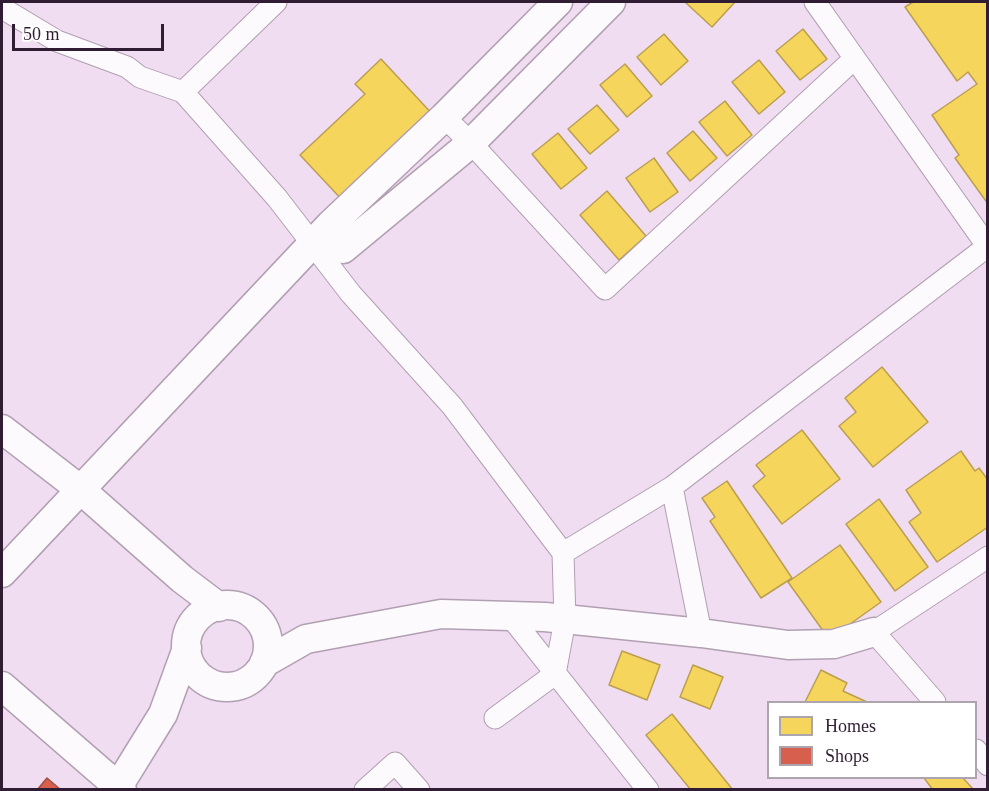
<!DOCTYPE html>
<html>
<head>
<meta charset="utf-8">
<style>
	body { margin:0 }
	#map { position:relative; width:989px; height:791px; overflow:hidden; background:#f0ddf1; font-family:"Times New Roman",serif }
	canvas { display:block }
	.frame { position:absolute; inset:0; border:3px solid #311d33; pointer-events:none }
	.legend { position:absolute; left:767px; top:701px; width:210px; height:78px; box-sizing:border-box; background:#fff; border:2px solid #ada5ad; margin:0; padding:8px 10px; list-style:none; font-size:18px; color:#311d33 }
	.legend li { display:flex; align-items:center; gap:12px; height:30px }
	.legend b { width:30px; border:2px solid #ada5ad }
	.scale { position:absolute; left:12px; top:24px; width:152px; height:27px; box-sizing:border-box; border:3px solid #311d33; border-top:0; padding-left:8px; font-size:18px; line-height:21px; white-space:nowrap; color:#311d33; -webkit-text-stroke:4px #fff; paint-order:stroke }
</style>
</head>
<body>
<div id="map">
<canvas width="989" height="791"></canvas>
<div class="frame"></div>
<ul class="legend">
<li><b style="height:16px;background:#f6d55c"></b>Homes</li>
<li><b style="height:16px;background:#d6604d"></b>Shops</li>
</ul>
<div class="scale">50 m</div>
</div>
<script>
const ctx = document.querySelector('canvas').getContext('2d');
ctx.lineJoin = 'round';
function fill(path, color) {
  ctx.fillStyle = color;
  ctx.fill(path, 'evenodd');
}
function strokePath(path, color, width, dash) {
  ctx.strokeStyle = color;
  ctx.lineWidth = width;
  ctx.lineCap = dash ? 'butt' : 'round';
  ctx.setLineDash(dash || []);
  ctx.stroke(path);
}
const homes = new Path2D(`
	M685,2h50l-23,25z
	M913,2h75v202l-33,-46 4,-3 -27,-40 45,-31 -9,-12 -11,9 -52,-74z
	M803,29l24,30 -27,21 -24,-29z
	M664,34l24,27 -27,24 -24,-28z
	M381,59l55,59 -91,85 -45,-48 65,-61 -10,-10z
	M759,60l26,32 -26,22 -27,-32z
	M625,64l27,32 -25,21 -27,-32z
	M725,101l27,34 -25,21 -28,-34z
	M597,105l22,25 -29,24 -22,-25z
	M693,131l24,27 -27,23 -23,-28z
	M558,133l29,35 -26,21 -29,-35z
	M654,158l24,34 -28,20 -24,-34z
	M607,191l39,45 -27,24 -39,-45z
	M882,367l46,55 -55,45 -34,-41 17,-14 -11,-14z
	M802,430l38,49 -58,45 -29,-38 12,-10 -9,-11z
	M961,451l14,20 4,-3 9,12v47l-51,35 -28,-40 12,-9 -15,-23z
	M727,481l65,97 -31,20 -51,-77 5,-4 -13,-19z
	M879,499l49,68 -33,24 -49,-67z
	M840,545l41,57 -52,37 -41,-57z
	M622,651l38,14 -13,35 -38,-15z
	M693,665l30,12 -13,32 -30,-12z
	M821,670l26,13 -4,8 24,11h-62z
	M672,714l61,76h-42l-45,-55z
	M924,778h39l10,11 -40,1z`);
const shops = new Path2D(`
	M47,778l14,12h-24z`);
const street = new Path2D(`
	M815,2l173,245
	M2,8l55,33 70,26 13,10 43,15 94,106 74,96 101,112 111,147 2,67 -10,54 -60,44
	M183,92l93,-90
	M444,117l27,26 134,146 249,-230
	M672,487l29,146
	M563,553l109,-66 316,-241
	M510,616l138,174
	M935,702l-61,-70 114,-75
	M976,750l12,15
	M365,790l30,-27 24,27`);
const secondary = new Path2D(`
	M311,244l32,5 128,-106 140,-141
	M2,429l79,61 101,89 37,28
	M2,573l328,-348 114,-108 114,-115
	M186 646a41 41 0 1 1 82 0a41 41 0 1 1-82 0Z
	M264,663l42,-24 135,-25 104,3 156,16 87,12 46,-1 40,-12
	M2,686l120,104
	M116,790l47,-76 24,-66`);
fill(homes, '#f6d55c');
strokePath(homes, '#bb9e50', 1.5);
fill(shops, '#d6604d');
strokePath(shops, '#a44c45', 1.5);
strokePath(street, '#b19fb2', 23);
strokePath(secondary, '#b19fb2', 31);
strokePath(street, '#fdfafd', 21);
strokePath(secondary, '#fdfafd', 28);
</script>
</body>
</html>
